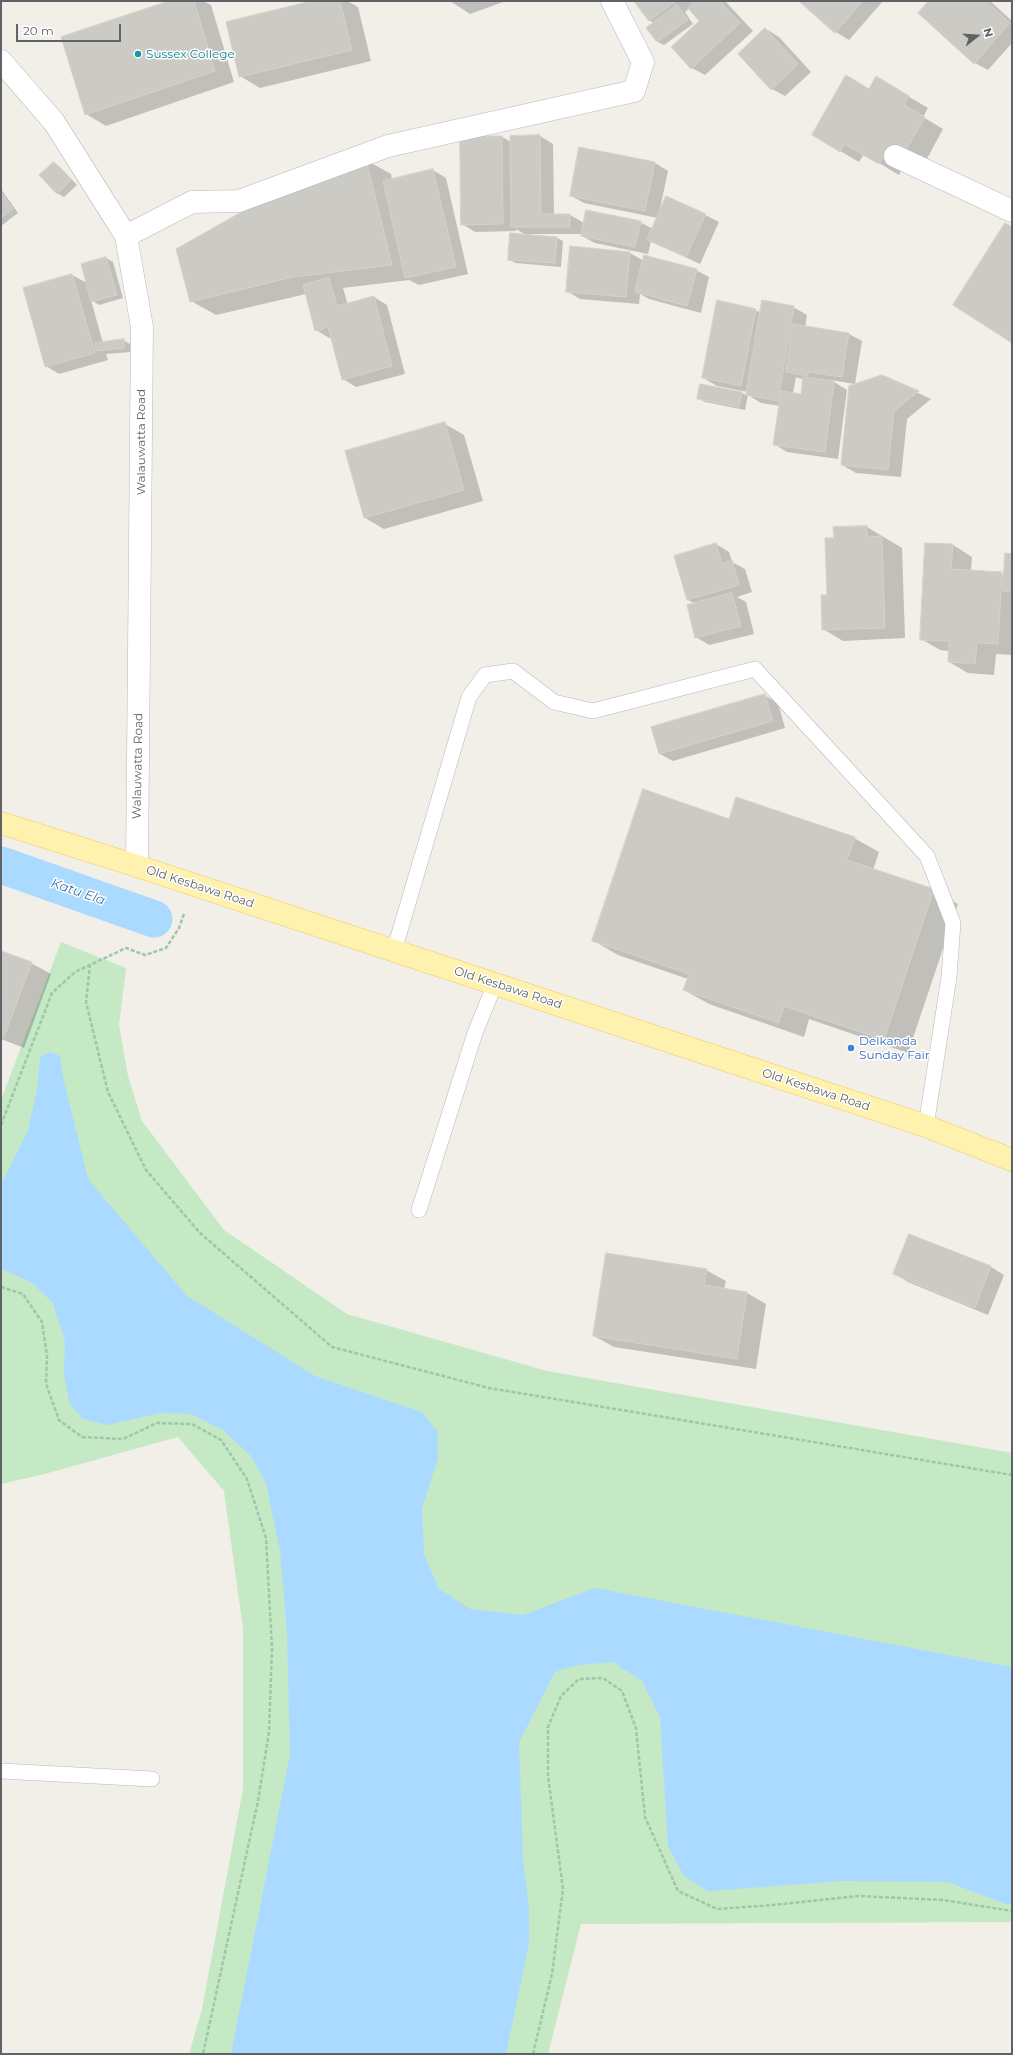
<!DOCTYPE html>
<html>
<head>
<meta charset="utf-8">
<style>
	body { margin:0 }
	#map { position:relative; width:1013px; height:2055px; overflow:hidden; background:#f1efe8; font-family:Montserrat,sans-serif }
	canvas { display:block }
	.frame { position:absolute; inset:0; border:2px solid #5f6368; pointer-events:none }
	.north { position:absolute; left:957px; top:16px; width:40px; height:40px; -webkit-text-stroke:3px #fff; paint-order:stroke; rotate:73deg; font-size:11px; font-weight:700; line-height:16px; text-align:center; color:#5f6368 }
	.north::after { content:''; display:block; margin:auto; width:14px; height:18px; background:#5f6368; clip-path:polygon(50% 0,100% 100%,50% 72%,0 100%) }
	.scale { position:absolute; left:16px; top:24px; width:105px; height:18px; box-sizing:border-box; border:2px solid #5f6368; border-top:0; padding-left:5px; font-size:12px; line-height:14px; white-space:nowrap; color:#5f6368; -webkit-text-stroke:3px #fff; paint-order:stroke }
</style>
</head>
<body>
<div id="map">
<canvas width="1013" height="2055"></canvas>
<div class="frame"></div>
<div class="north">N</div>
<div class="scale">20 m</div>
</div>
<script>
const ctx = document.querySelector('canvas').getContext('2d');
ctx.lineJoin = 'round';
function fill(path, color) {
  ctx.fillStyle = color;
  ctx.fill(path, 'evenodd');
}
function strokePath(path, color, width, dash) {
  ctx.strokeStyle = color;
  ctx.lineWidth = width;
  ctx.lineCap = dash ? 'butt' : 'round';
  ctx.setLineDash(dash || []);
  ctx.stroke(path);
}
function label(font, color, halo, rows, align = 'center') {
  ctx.font = font + ' Montserrat,sans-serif';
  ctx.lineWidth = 3;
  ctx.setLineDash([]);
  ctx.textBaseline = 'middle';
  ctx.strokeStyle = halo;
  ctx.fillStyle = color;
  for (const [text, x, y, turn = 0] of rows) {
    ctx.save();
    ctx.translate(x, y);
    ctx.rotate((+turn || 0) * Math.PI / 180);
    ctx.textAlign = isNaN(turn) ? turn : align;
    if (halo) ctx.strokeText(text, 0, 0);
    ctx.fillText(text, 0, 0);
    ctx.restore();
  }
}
const green = new Path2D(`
	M61,942l65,26 -7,57 9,51 14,45 82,109 123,84 200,57 465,82v469l-431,2 -33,130h-359l13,-45 41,-220v-160l-19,-138 -46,-54 -130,36 -47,11v-384z`);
const water = new Path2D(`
	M50,1052l10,4 3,21 25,102 99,117 128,80 107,36 15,19 1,27 -16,51 2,45 15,35 31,20 53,6 72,-27 417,79v237h-6l-58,-22 -105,-1 -135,10 -24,-15 -16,-30 -8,-129 -18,-36 -29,-19 -36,3 -22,7 -36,70 4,118 6,47v36l-23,111h-275l59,-299 -3,-124 -7,-80 -14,-68 -15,-27 -28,-26 -32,-16 -31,-1 -53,12 -24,-6 -13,-15 -6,-29 1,-34 -12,-38 -22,-21 -30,-13v-88l3,-2 24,-49 9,-40 3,-33z`);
const shadow = new Path2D(`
	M172,1h31l8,4 23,77 -128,44 -20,-12z
	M316,1h31l11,6 13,54 -111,27 -20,-12z
	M450,1h56l-36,13z
	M635,1h90l28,30 -48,44 -13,-7 9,-47 -11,-13 -5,4 8,12 -29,21 -6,-3 -11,-14 7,-5 -4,-2z
	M800,1h83l-34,39 -13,-8z
	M930,1h60l22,20v22l-24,27 -13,-7z
	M766,29l13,8 32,35 -26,24 -13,-7z
	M877,78l51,30 -5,9 20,12 -20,37 -15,-9 -9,18 -35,-21 -5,8 -46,-27 57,-45z
	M540,136l13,8 1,71h16l14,8 56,-1 13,7 5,-11 -74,-15 -13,-7 84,-33 13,8 -8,38 45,6 14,7 -19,42 -49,-23 -3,13 -53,-11 -13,-7v-2h-52v2l27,2 6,3 -2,26 -45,-4 -7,-3 19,-24 -12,-7v2l-41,1 -13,-8 40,-87 9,5z
	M366,160l25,14 1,6 41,-10 13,8 22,96 -49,11 -10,-5 -66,8 5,17 26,-8 13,8 18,69 -49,13 -13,-8 -11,-42 -3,1 -13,-8 -10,-36 -90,21 -25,-14z
	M54,163l6,4 17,18 -13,12 -7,-4z
	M1,189l17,24 -17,13z
	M630,253l14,8 52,9 13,7 -8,36 -52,-14 -9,-5 -1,10 -59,-5 -13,-8z
	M106,258l7,4 10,36 -24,7 -8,-5 12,43 20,-3 7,4 1,8 -25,2 2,6 -49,14 -13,-8 -22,-77 48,-14 15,8z
	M793,307l14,8 -2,12 44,7 13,7 -7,43 -24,-4 16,10 -9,69 -51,-7 -13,-8 6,-38 -19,-3 -13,-8 -3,15 -40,-8 -7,-4 44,-5 5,3 1,-4 -31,-6 -14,-8 52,-68 6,3zM796,377l8,3 -3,15 -8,-1z
	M882,376l49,23 -24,20 -6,58 -45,-4 -14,-8z
	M445,424l19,11 19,66 -99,28 -19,-11z
	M867,527l35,21 3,90 -62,3 -20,-12 5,-33z
	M716,544l13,8 3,10 13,7 7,23 -15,5 9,5 8,32 -45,11 -13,-8v-33l-8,-4z
	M953,545l19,12 -1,14 34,4 7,-20v100l-16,-1 -2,21 -26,-2 -19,-11v-11l-9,-1 -19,-11z
	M764,695l14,8 7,25 -112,33 -13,-7z
	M730,820l124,18 25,14 -6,18 60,20 25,14 -50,149 -99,-34 -5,18 -95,-33 -25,-14 4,-11 -70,-24 -24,-14z
	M1,952l30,11 20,11 -27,74 -23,-9z
	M910,1235l81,32 13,8 -16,40 -80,-33 -13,-8z
	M706,1270l20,11 -2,8 23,4 19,11 -10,65 -142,-22 -20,-11z`);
const canal = new Path2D(`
	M1,865l153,54`);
const building = new Path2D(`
	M169,1h25l21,70 -130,44 -24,-78z
	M312,1h28l12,49 -113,27 -13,-55z
	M634,1h42l-27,20z
	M695,1h25l20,22 -49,46 -20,-22 28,-26 -11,-13z
	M799,1h64l-28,32z
	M929,1h57l24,22 -36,41 -56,-51z
	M677,5l11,15 -31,22 -11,-14z
	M765,28l33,36 -27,26 -33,-36z
	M846,75l23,14 7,-13 33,20 -5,9 21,12 -22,38 -14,-8 -10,17 -35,-20 -4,8 -28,-17z
	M540,135l1,79h29v13h-59l-1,-91z
	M460,136h42l1,88 -42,1z
	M579,147l76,15 -10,49 -75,-15z
	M366,159l26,106 -99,12 -103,25 -14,-53 92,-52z
	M54,162l17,18 -14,14 -18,-19z
	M433,169l23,98 -51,11 -22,-97z
	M1,193l12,16 -12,9z
	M666,196l40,18 -20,43 -39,-17z
	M586,210l55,11 -6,26 -54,-11z
	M1005,223l7,4v116l-59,-38z
	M510,233l47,4 -2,26 -47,-3z
	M570,246l60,6 -4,45 -60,-5z
	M644,255l53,14 -10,37 -52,-14z
	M106,257l11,38 -26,7 -10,-38z
	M72,274l23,79 -50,14 -22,-79z
	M329,278l8,28 37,-10 18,70 -50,14 -14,-53 -13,4 -12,-46z
	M717,300l39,9 -15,77 -39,-8z
	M762,300l32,6 -16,95 -32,-6z
	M793,324l56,9 -7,44 -34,-5v4l-22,-4z
	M124,339v9l-28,3 -1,-8z
	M882,375l37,16 -25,20 -6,59 -47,-5 8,-79z
	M803,377l31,4 -9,71 -52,-7 8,-54 20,3z
	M700,384l42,8 -3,15 -42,-8z
	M445,422l19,68 -100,28 -19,-67z
	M867,526v11l15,-1 3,92 -63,2 -1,-35h6l-2,-57h9l-1,-11z
	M716,543l6,21 10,-4 7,25 -52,15 -13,-44z
	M925,543l28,1 -2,25 51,3 -4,72 -21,-1 -2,21 -27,-2 1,-21 -29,-1z
	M1005,553l7,1v38l-9,-1z
	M732,593l9,33 -46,12 -8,-33z
	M765,694l8,27 -114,33 -8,-27z
	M643,789l86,30 7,-22 119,40 -8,23 87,29 -50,151 -100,-34 -5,17 -96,-33 6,-16 -97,-33z
	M1,951l31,11 -28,75 -3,-1z
	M909,1234l82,32 -16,42 -82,-34z
	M606,1253l101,16 -3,16 43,7 -10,67 -144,-23z`);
const path = new Path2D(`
	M184,914l-5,14 -13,20 -21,7 -19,-7 -36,17 -4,37 22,90 38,78 54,63 132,114 157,41 523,87
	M1,1125l51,-132 23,-21 15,-7
	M1,1287l22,7 19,28 5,34 -1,28 13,36 23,17 41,2 34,-16 35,1 29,16 26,39 19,59 6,110 -3,84 -11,69 -55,253
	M533,2054l19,-80 11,-85 -15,-113v-49l13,-31 18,-17 24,-1 19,13 14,37 9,89 33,74 39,18 56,-4 85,-9 85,4 69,11`);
const service = new Path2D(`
	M394,951l75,-254 16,-22 28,-4 41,31 39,9 162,-42 172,187 26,67 -4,54 -23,149
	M419,1210l56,-177 20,-49
	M1,1771l151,8`);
const minor = new Path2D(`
	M1,61l53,61 72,114 16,91 -5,539
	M895,156l117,55
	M126,236l66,-34 47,-1 149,-55 246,-55 9,-29 -31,-61`);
const primary = new Path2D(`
	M1,823l136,43 789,260 86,34`);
const markers = [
	[138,54,4,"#0f9aa8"],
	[851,1048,4,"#3f7fe0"]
];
const cultureNames = [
	["Sussex College",146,54]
];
const streetNames = [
	["Walauwatta Road",141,442,-90],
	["Walauwatta Road",138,766,-89],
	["Old Kesbawa Road",200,887,18],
	["Old Kesbawa Road",508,988,18],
	["Old Kesbawa Road",816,1090,18]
];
const shopNames = [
	["Delkanda",859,1041],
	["Sunday Fair",859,1055]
];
const waterNames = [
	["Katu Ela",78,892,19]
];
fill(green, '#c5e8c5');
fill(water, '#aadaff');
fill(shadow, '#0003');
strokePath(canal, '#aadaff', 37);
fill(building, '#cccac5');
strokePath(building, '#d6d1c6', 1);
strokePath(service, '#b5b8bc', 16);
strokePath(minor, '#b5b8bc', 23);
strokePath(primary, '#f2c960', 23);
strokePath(path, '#9cc7a9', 2.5, [4, 2]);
strokePath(service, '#fff', 15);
strokePath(minor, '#fff', 22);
strokePath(primary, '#fff2af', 22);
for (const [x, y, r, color] of markers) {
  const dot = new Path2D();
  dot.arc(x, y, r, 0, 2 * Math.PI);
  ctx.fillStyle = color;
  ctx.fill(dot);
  strokePath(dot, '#fff', 1.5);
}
label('12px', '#0d838f', '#fff', cultureNames, 'left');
label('12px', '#5f6368', '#fff', streetNames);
label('12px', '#366cbe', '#fff', shopNames, 'left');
label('italic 13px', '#4174aa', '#fff', waterNames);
</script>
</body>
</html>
